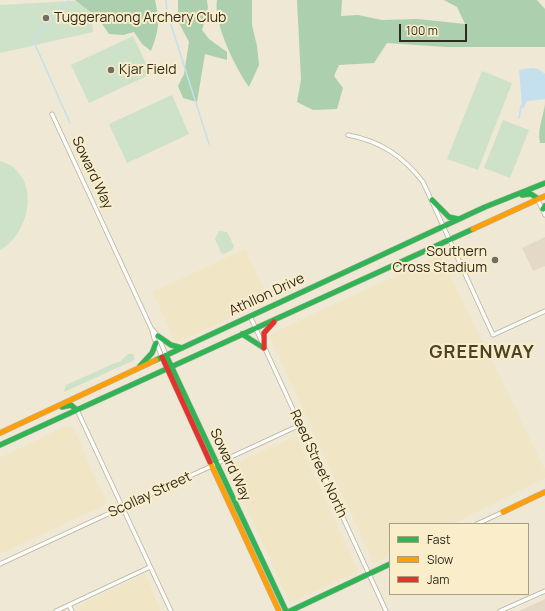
<!DOCTYPE html>
<html>
<head>
<meta charset="utf-8">
<style>
	body { margin:0 }
	#map { position:relative; width:545px; height:611px; overflow:hidden; background:#eee8d4; font-family:Manrope,sans-serif }
	canvas { display:block }
	.legend { position:absolute; left:389px; top:523px; width:140px; height:72px; box-sizing:border-box; background:#f9edca; border:1px solid #a99f85; margin:0; padding:5px 7px; list-style:none; font-size:12px; color:#302b1e }
	.legend li { display:flex; align-items:center; gap:8px; height:20px }
	.legend b { width:20px; border:1px solid #a99f85 }
	.scale { position:absolute; left:399px; top:24px; width:68px; height:18px; box-sizing:border-box; border:2px solid #302b1e; border-top:0; padding-left:5px; font-size:12px; line-height:14px; white-space:nowrap; color:#302b1e; -webkit-text-stroke:3px #f9edca; paint-order:stroke }
</style>
</head>
<body>
<div id="map">
<canvas width="545" height="611"></canvas>
<ul class="legend">
<li><b style="height:5px;background:#30b455"></b>Fast</li>
<li><b style="height:5px;background:#ff9f0a"></b>Slow</li>
<li><b style="height:5px;background:#e5322d"></b>Jam</li>
</ul>
<div class="scale">100 m</div>
</div>
<script>
const ctx = document.querySelector('canvas').getContext('2d');
ctx.lineJoin = 'round';
function fill(path, color) {
  ctx.fillStyle = color;
  ctx.fill(path, 'evenodd');
}
function strokePath(path, color, width, dash) {
  ctx.strokeStyle = color;
  ctx.lineWidth = width;
  ctx.lineCap = dash ? 'butt' : 'round';
  ctx.setLineDash(dash || []);
  ctx.stroke(path);
}
function label(font, color, halo, rows, align = 'center') {
  ctx.font = font + ' Manrope,sans-serif';
  ctx.lineWidth = 4;
  ctx.setLineDash([]);
  ctx.textBaseline = 'middle';
  ctx.strokeStyle = halo;
  ctx.fillStyle = color;
  for (const [text, x, y, turn = 0] of rows) {
    ctx.save();
    ctx.translate(x, y);
    ctx.rotate((+turn || 0) * Math.PI / 180);
    ctx.textAlign = isNaN(turn) ? turn : align;
    if (halo) ctx.strokeText(text, 0, 0);
    ctx.fillText(text, 0, 0);
    ctx.restore();
  }
}
const built = new Path2D(`
	M245,249l24,51 -93,43 -23,-51z
	M440,255l105,215v8l-93,46h-62v31l-16,8 -105,-228z
	M64,427l9,1 32,72 -1,5 -104,49v-96z
	M296,436l62,135 -68,32 -62,-136z
	M145,574l16,37h-83l-2,-4z`);
const education = new Path2D(`
	M545,237v29l-12,5 -11,-23z
	M545,599v12h-26z`);
const green = new Path2D(`
	M90,0l3,32 -93,21v-48z
	M133,36l18,38 -62,29 -18,-38z
	M482,71l30,12 -34,87 -31,-11z
	M172,95l17,39 -62,29 -18,-39z
	M503,120l26,10 -19,48 -26,-10z
	M0,161c6,2 12,4 16,9 23,21 10,66 -16,80z
	M219,231l8,1 7,14 -2,4 -8,4 -3,-1 -6,-14z
	M128,354h6v6l-70,32 2,-7 49,-22 5,-1z`);
const forest = new Path2D(`
	M75,0h80c5,22 4,30 -4,51l-9,-7 -8,-12 -11,3 -14,-1 -12,-17z
	M178,0h29l1,8 -6,22 7,9 18,13v8l-22,-6 -8,48 -14,-4 -5,-12 6,-12 5,-32 -11,-21z
	M217,0h35v25l5,21 2,19 -10,22c-13,-18 -36,-64 -32,-87z
	M297,0h45l-1,16 17,-1 24,5 36,-1 47,5 -8,-17 -13,-7h93l8,9v38h-99l-59,-4 -13,20 -35,2 -5,11 9,12 -6,21 -24,1 -16,-8 4,-22z
	M545,104v39h-5c-3,-14 3,-24 5,-39z`);
const water = new Path2D(`
	M531,68l7,1 7,5v25l-18,2 -3,7 -4,-1 2,-4 -3,-33z`);
const stream = new Path2D(`
	M69,0l-33,36 -2,6 36,81
	M166,0l1,12 42,132
	M519,118l2,-11`);
const street = new Path2D(`
	M52,114l100,216 2,8 8,19
	M348,135c32,6 55,21 75,47l70,153 52,-24
	M537,198l8,17
	M250,316l136,295
	M153,330l5,6 8,19
	M77,410l94,201
	M477,524l26,-12
	M0,564l300,-139
	M69,605l3,6
	M56,611l94,-44
	M500,611l45,-20`);
const fast = new Path2D(`
	M522,195l9,-1 6,4
	M432,200l17,17 9,2
	M543,209l2,-3
	M242,334l22,14
	M158,336l13,9 11,3
	M166,355l120,256
	M156,360l329,-153 60,-24
	M140,366l12,-13 4,-10
	M62,407l9,-2 6,5
	M0,445l473,-216
	M290,611l100,-47`);
const slow = new Path2D(`
	M473,229l72,-33
	M0,433l156,-73
	M210,462l69,149
	M503,512l42,-20`);
const jam = new Path2D(`
	M264,348v-15l10,-11
	M162,357l48,105`);
const markers = [
	[46,18,4,"#726d5e"],
	[111,70,4,"#726d5e"],
	[495,260,4,"#726d5e"]
];
const poiNames = [
	["Tuggeranong Archery Club",54,18],
	["Kjar Field",119,70],
	["Southern",487,252,"right"],
	["Cross Stadium",487,268,"right"]
];
const streetNames = [
	["Soward Way",92,173,65],
	["Athllon Drive",267,295,-25],
	["Reed Street North",318,464,65],
	["Soward Way",230,465,65],
	["Scollay Street",150,495,-25]
];
const districtNames = [
	["GREENWAY",482,353]
];
fill(built, '#f0e5c5');
fill(education, '#e4d9c6');
fill(green, '#cee2c9');
fill(forest, '#acd0ae');
fill(water, '#c4e0ee');
strokePath(stream, '#c4e0ee', 1.5);
strokePath(street, '#b5b0a1', 5);
strokePath(fast, '#b5b0a1', 6);
strokePath(slow, '#b5b0a1', 6);
strokePath(jam, '#b5b0a1', 6);
strokePath(street, '#fcfcf9', 3.5);
strokePath(fast, '#30b455', 5);
strokePath(slow, '#ff9f0a', 5);
strokePath(jam, '#e5322d', 5);
for (const [x, y, r, color] of markers) {
  const dot = new Path2D();
  dot.arc(x, y, r, 0, 2 * Math.PI);
  ctx.fillStyle = color;
  ctx.fill(dot);
  strokePath(dot, '#f9edca', 1.5);
}
label('14px', '#302b1e', '#f9edca', poiNames, 'left');
label('14px', '#302b1e', '#f9edca', streetNames);
ctx.letterSpacing = '1px';
label('bold 18px', '#4c4224', '#f9edca', districtNames);
ctx.letterSpacing = '0px';
</script>
</body>
</html>
